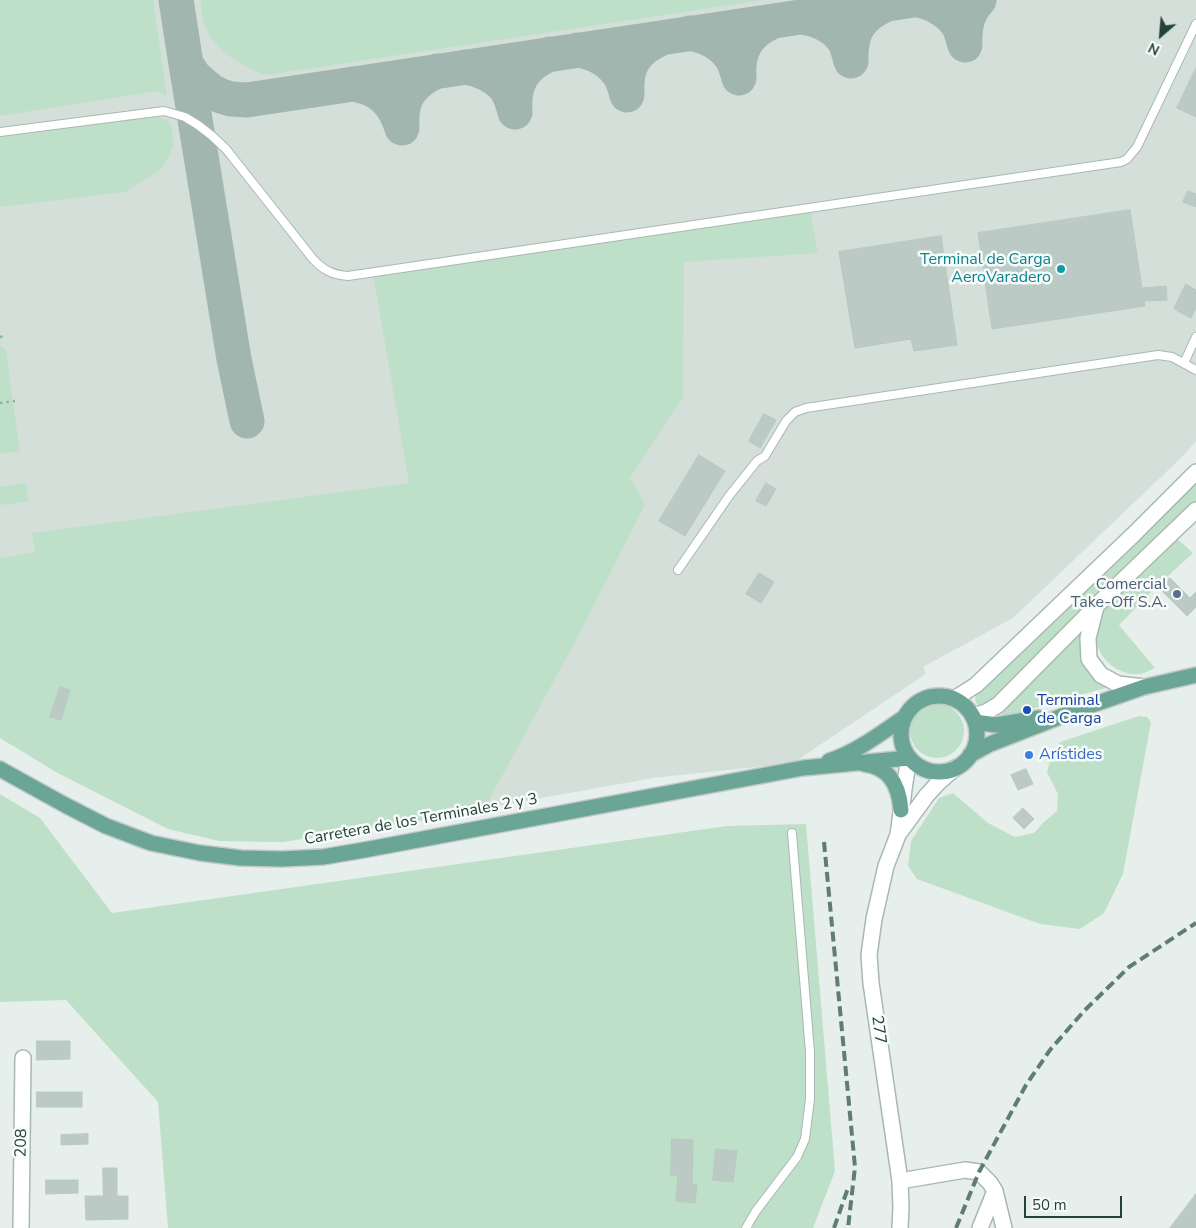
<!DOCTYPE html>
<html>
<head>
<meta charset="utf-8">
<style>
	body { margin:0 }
	#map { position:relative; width:1196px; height:1228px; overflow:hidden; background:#e6efeb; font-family:"Nunito Sans",sans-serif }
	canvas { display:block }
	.north { position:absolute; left:1136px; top:10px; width:50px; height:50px; -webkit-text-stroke:4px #f7fbf9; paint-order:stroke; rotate:207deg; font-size:14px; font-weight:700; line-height:20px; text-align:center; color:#24423a }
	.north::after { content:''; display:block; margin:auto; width:18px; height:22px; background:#24423a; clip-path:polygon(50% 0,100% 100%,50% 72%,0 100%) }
	.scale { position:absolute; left:1024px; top:1196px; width:98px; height:22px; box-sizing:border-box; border:2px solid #24423a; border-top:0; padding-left:6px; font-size:15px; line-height:18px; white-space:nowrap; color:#24423a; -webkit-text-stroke:4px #f7fbf9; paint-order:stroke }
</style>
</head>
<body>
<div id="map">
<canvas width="1196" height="1228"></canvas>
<div class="north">N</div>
<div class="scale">50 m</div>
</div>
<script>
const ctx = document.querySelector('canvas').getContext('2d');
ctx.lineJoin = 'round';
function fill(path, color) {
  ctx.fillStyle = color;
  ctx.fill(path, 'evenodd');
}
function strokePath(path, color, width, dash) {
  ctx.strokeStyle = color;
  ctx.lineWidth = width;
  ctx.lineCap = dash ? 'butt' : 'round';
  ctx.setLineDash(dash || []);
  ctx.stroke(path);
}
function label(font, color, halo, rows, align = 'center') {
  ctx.font = font + ' "Nunito Sans",sans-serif';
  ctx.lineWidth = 5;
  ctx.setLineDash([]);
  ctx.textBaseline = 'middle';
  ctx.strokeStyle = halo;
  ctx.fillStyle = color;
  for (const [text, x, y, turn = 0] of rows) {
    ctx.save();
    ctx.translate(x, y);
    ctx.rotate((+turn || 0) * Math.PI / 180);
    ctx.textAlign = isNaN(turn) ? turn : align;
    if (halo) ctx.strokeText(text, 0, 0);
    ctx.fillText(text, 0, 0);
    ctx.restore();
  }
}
const built = new Path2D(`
	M0,0h1196v441l-12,14 -171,163 -90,49 3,7 -133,89 -140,15 -167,30 -3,3 -201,31 -62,-1 -52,-12 -110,-56 -58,-35z`);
const green = new Path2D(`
	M0,0h153l14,96 -9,-5 -158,25z
	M201,0h563l-497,75c-26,-8 -53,-25 -63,-51 -2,-8 -3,-16 -3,-24z
	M158,117l9,3 4,4 3,20 -4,10 -5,9 -6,8 -8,5 -26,16 -125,15v-71l133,-18z
	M810,211l8,42 -134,9 -1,135 -53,81 15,26 -64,127 -98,180 -201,31 -62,-1 -52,-12 -110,-56 -58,-35v-180l35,-6 -3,-19 377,-50 -36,-209z
	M0,345l6,5 14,102 -20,1z
	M1196,478v24l-113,108 -93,93 -6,4 -5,-1 -3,-3 -1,-5 3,-5z
	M26,483l2,18 -24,4 -4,-1v-17z
	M1175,537l18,16 -36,33 -38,39 36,43c-5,2 -10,5 -15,6 -21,2 -43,-15 -44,-37 0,-12 5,-23 10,-33z
	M1084,625l-4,16 2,16 31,29 -115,32z
	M910 731a27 27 0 1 1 54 0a27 27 0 1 1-54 0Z
	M1139,716l8,1 4,5 -28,152 -19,39 -24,16 -40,-5 -123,-45 -9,-13 3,-25 28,-43 14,-5 35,30 27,14 19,-4 10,-11 13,-11 1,-17 -11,-22 4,-16 9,-14z
	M0,794l40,24 72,95 615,-87 79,-2 29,347 -22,57h-645l-10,-126 -92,-102 -66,2z`);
const taxiway = new Path2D(`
	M176,0l10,64 8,12 17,15 10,5 10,3 16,1 667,-100
	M917,0c15,2 33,12 41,25 3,6 5,13 7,20 -1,-18 2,-33 14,-45
	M802,17c15,2 31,9 41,22 4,6 6,15 8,22 -1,-29 8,-45 36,-57
	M690,33c15,3 31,10 40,23 5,6 7,15 9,22 -2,-29 9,-46 35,-57
	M577,50c16,2 32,10 41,23 5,6 7,15 9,22 -2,-29 8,-46 35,-57
	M186,64l48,295 13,62
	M465,67c15,2 32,10 41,22 5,7 7,15 9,23 -2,-29 8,-47 35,-58
	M352,84c28,4 42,18 50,44 -2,-29 8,-45 35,-57`);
const building = new Path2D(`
	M1196,68v49l-19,-9z
	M1188,191l8,3v13l-13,-5z
	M1130,210l12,78 24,-2 1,14 -23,1 1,5 -153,23 -14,-96z
	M941,236l16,109 -43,6 -3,-12 -56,9 -16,-96z
	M1186,284l10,6v18l-5,10 -17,-9z
	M764,414l12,6 -16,28 -11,-7z
	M699,455l26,16 -40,65 -26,-15z
	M766,483l10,6 -10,17 -10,-5z
	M759,573l15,9 -13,21 -15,-9z
	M1170,578l20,20 6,-6v15l-9,9 -28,-28z
	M60,687l10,3 -9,30 -11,-3z
	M1026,769l7,15 -15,6 -7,-15z
	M1023,808l11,11 -10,10 -11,-11z
	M37,1041h33v18l-33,1z
	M37,1092h45v15h-45z
	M88,1134v10l-27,1v-10z
	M672,1139l21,1 -1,44 5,1 -2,18 -19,-2 2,-26h-7z
	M716,1149l21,2 -4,31 -20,-2z
	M103,1168h14v28h11v23l-42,1 -1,-24h18z
	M46,1180h32v13l-32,1z
	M1196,1194v34h-26z`);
const path = new Path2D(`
	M0,337l5,-1
	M0,403l15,-2`);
const service = new Path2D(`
	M0,132l164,-21 21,6 13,8 13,10 15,14 87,110c10,11 20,16 35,17l773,-114 6,-3 10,-12 59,-123
	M1184,363l12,-26
	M678,570l51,-74 28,-35 8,-5 21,-35 9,-9 11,-4 352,-53 14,2 24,13
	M746,1228l10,-17 41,-54 8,-18 5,-40v-47l-18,-219`);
const minor = new Path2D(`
	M1096,607l-8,31 1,21 12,16 17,9 26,3
	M954,699l22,-14 157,-150 63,-63
	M973,716l13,-4 12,-7 99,-100 99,-95
	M900,1181l65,-11 14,2 11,11 5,8 9,37
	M21,1228l2,-170
	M980,1228l15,-37`);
const tertiary = new Path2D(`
	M900,832l27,-37 12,-13 16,-14
	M900,1228l1,-21 -1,-26 -29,-198 -2,-28 5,-36 12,-53 12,-31 7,-53 4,-24`);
const primary = new Path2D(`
	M901 734a38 38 0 1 1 76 0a38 38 0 1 1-76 0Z
	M975,722l21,3 43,-7
	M970,755l20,-11 85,-33 69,-24 52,-12
	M829,761c28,-9 52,-28 76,-44
	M864,764c26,3 35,22 37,46
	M0,769l65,36 41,21 45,17 49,10 41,5 41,1 41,-2 41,-7 439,-82 106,-10`);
const rail = new Path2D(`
	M824,842l31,325 -7,61
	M834,1228l14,-40
	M956,1228l23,-56 47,-87 24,-35 34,-39 45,-44 67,-44`);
const markers = [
	[1061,269,5,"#0f9aa8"],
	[1177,594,5,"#5c6f8a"],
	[1027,710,5,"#1a4fb4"],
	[1029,755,5,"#3f7fe0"]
];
const cultureNames = [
	["Terminal de Carga",1051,260],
	["AeroVaradero",1051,278]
];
const serviceNames = [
	["Comercial",1167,585],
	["Take-Off S.A.",1167,603]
];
const transitNames = [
	["Terminal",1037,701],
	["de Carga",1037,719]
];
const shopNames = [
	["Arístides",1039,755]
];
const streetNames = [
	["Carretera de los Terminales 2 y 3",421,820,-10],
	["277",878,1030,82],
	["208",22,1143,-89]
];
fill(built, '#d4dfda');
fill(green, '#bfe0c8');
strokePath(taxiway, '#a2b6b0', 35);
fill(building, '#bbcac4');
strokePath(building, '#b8c9c2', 1);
strokePath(service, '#a8b8b2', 10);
strokePath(minor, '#a8b8b2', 18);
strokePath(tertiary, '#a8b8b2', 18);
strokePath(primary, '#c2cac8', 18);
strokePath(path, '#86b3a5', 2.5, [2.5, 4]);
strokePath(service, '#fff', 8);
strokePath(minor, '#fff', 15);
strokePath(tertiary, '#fff', 15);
strokePath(primary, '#6aa596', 15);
strokePath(rail, '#5f7d75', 4, [10, 5]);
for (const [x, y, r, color] of markers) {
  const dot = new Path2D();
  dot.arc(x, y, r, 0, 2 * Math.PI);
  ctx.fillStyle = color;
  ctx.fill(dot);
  strokePath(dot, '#f7fbf9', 2);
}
label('16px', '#0d838f', '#f7fbf9', cultureNames, 'right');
label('16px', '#4e5e75', '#f7fbf9', serviceNames, 'right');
label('16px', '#164399', '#f7fbf9', transitNames, 'left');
label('16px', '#366cbe', '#f7fbf9', shopNames, 'left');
label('16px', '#24423a', '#f7fbf9', streetNames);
</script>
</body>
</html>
